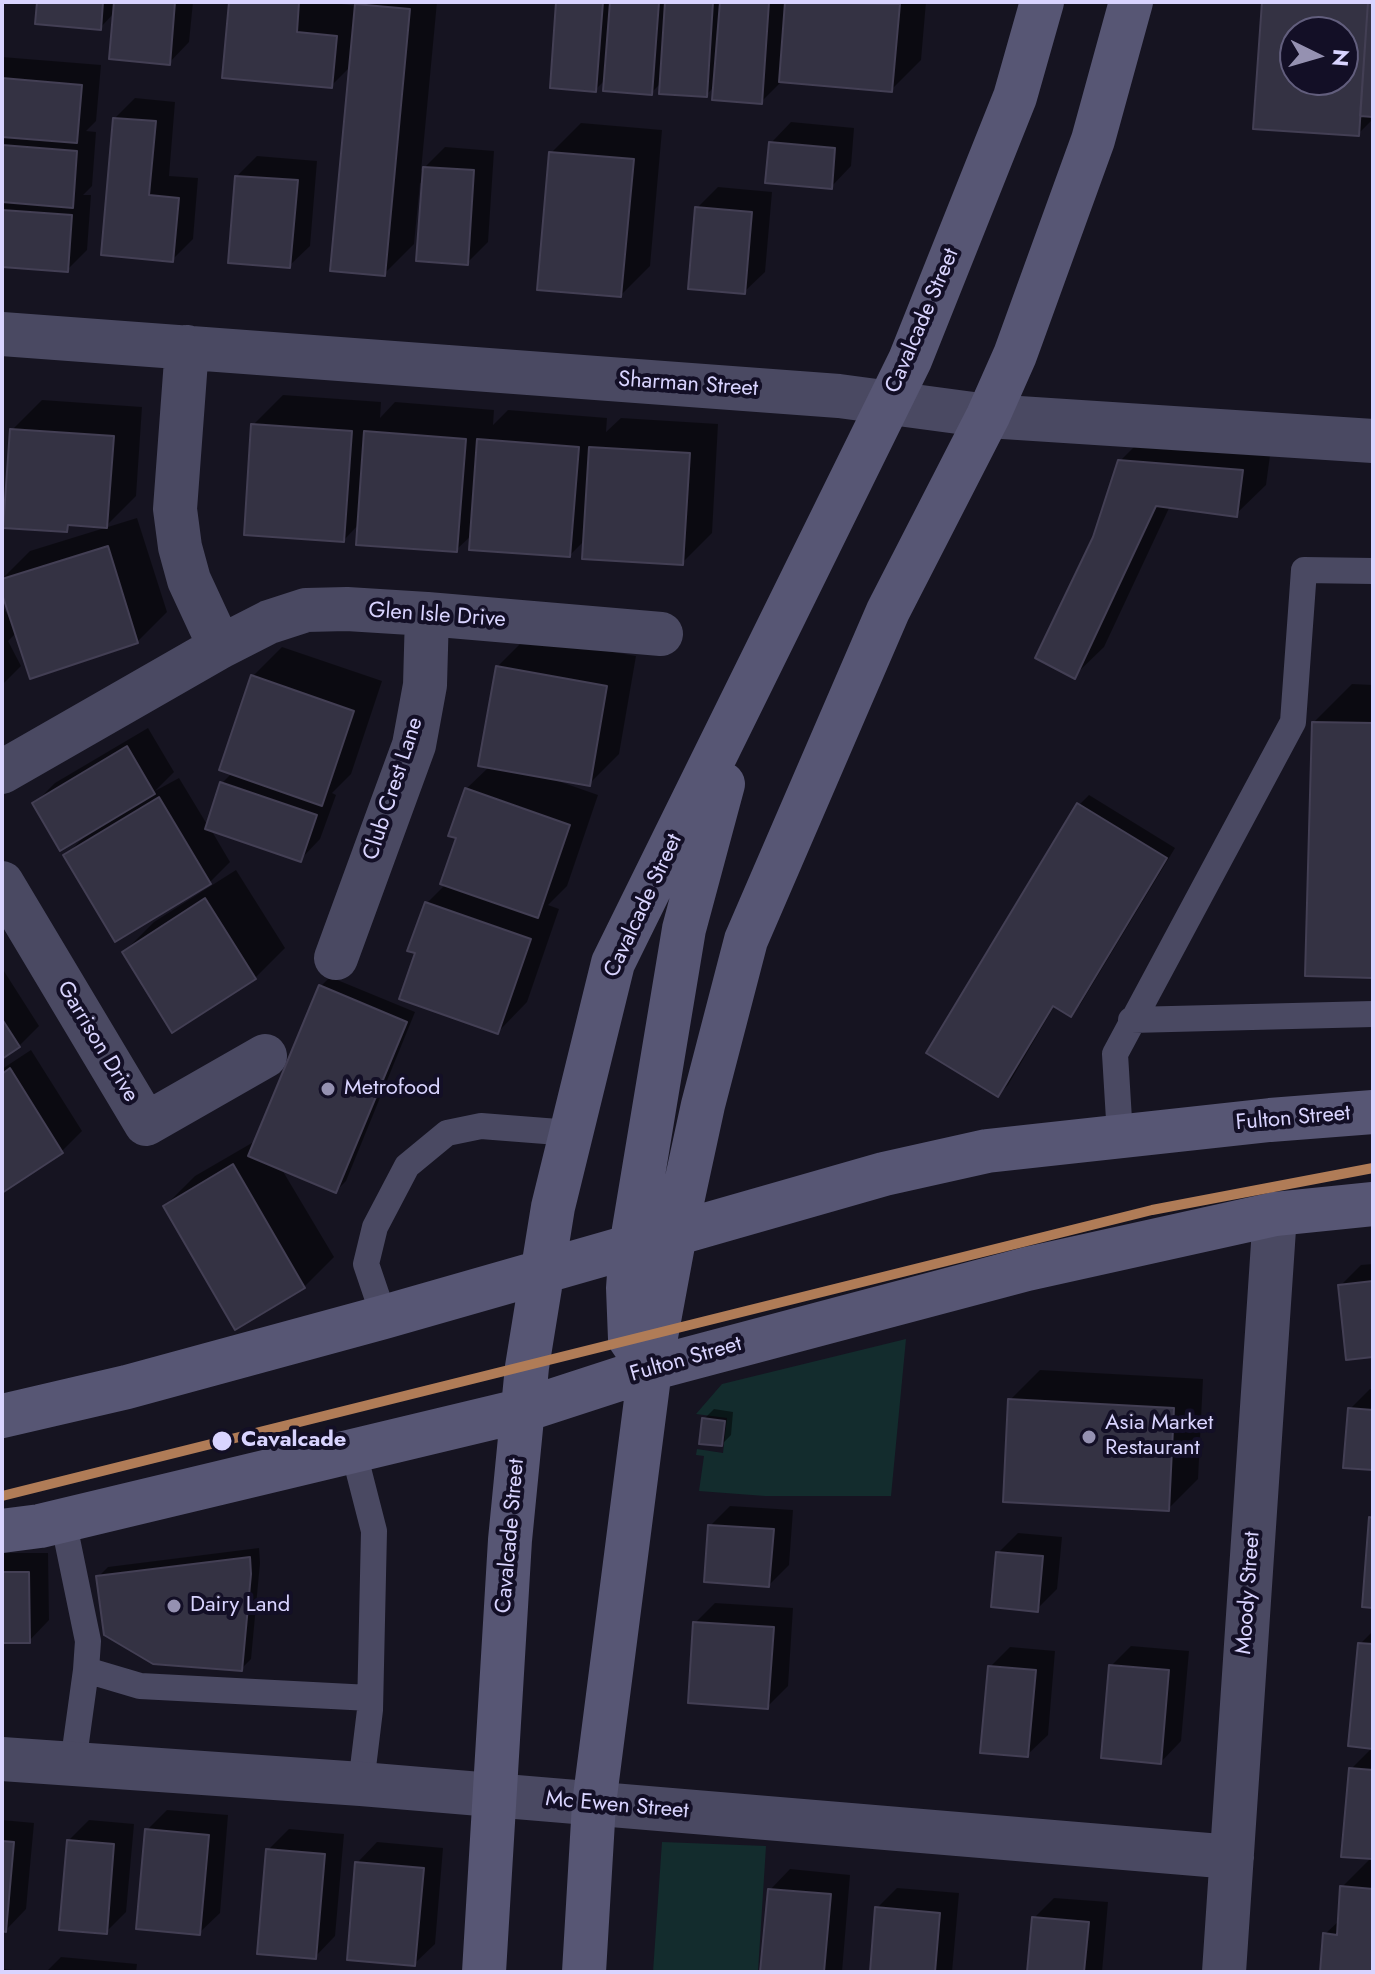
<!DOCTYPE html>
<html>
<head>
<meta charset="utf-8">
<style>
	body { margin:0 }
	#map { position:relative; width:1375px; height:1974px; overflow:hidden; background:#161421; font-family:Jost,sans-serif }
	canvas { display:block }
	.frame { position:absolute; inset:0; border:4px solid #d9d4ff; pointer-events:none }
	.north { position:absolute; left:1279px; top:16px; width:80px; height:80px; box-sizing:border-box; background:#130f26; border:2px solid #625e7d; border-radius:50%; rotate:95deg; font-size:22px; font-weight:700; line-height:32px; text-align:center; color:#d9d4ff }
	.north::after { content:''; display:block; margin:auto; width:28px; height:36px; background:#9591b1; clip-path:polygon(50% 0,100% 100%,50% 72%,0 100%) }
</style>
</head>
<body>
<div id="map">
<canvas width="1375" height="1974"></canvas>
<div class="frame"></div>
<div class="north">N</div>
</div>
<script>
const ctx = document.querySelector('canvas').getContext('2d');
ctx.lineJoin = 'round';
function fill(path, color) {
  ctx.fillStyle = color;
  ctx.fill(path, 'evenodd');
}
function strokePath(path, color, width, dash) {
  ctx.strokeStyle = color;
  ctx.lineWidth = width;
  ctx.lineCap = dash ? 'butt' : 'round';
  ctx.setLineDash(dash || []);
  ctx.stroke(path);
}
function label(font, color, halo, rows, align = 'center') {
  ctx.font = font + ' Jost,sans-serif';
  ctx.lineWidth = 8;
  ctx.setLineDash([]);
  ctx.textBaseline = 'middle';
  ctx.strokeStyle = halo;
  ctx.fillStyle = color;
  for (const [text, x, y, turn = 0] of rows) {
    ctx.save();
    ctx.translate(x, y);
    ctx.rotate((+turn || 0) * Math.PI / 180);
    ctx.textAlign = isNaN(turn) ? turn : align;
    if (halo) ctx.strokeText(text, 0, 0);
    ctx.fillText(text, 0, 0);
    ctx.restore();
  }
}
const green = new Path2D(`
	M906,1339l-15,157h-126l-66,-5 5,-35 -8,-1 1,-6 26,4 4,-35 -31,-4 26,-30z
	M662,1842l104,4 -8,126h-105z`);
const shadow = new Path2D(`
	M39,2h154l-4,40 -20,21 -54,-51 -15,16z
	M231,2h95l31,4 3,-4h77l-16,169 24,-24 49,4 -6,91 -21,21 -44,-79 -3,-1 -6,61 -30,30 -33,-208 -20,20z
	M558,2h368l-5,58 -30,30 -110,-8 -20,20 -46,-16 -9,9 -45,-12 -10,10 -45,-14 -11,11z
	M1264,2h109v117l-15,15 -103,-7zM1295,32h48v48h-48z
	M2,57l99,8 -5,56 -10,10 10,1 -4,54 -9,9h8l-4,55 -20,20 -65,-5z
	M135,98l40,4 -6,74 29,2 -5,61 -20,20 -58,-141z
	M791,122l63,6 -3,38 -20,21 -60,-44z
	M581,123l81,7 -12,136 -29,29 -70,-142z
	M257,156l60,5 -7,85 -21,20 -52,-90z
	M718,187l54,5 -7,80 -21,20 -47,-84z
	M283,395l98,7 -1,16 15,-16 99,8 -1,15 15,-15 99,8 -1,14 15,-14 97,6 -6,109 -30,30 -97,-23 -15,15 -98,-20 -16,15 -97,-26 -15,16 -91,-115z
	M42,400l100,7 -6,89 -30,30 -32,-3 -8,7 -54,-100z
	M1150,431l122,10 -6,44 -30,29 -66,-8 -66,141 -30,29 21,-138 25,-77z
	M137,518l30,94 -30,30 -120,-10 -9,9 13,25 -19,19v-80l9,16 2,-1 -11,-32v-9l28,-28z
	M527,637l109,19 -17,98 -30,30 -33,-6 -1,2 43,15 -31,91 -19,19 11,4 -32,93 -29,30 -81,-81 10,-48 19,-19 12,-47 8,-48 24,-23 7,-99z
	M282,647l100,34 -31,93 -19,19 4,2 -16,44 -20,21 -90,-32 20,34 -22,22 -143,-28 22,-22 -52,-31 20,-20 93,-55 26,44 -19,19 24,-13 29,48 14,-43 10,-10 21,-97z
	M1352,684l21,1v290l-59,-253z
	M1089,795l86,53 -95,157 -10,9 -15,-9 -47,80 -10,10 81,-290z
	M236,870l49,78 -30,30 -131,-26 30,-30z
	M2,968l37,58 -20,20 -17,11z
	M330,977l85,35 -69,169 -10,10 -55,-23 53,89 -30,30 -139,-81 30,-30 62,-36 64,-154z
	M31,1050l51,81 -20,20 -60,40v-122z
	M1373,1264v91l-32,-70 20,-20z
	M1040,1370l163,9 -5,100 -30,30 -158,-109z
	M1370,1389h3v79l-23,-59z
	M714,1409l19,3 -2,23 -9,9 -18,-25z
	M730,1506l63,4 -4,55 -20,20 -59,-59z
	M1018,1533l44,4 -5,52 -20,20 -39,-56z
	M259,1548l1,15 -9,96 -10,10 -143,-92 10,-10z
	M2,1553h46l1,67 -20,21h-27z
	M715,1603l78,5 -5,78 -20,20 -73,-83z
	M1373,1631v341h-51l3,-38 15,-14 2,-33 30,-30 -21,-88 22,-22 -13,-103z
	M1131,1646l58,5 -8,90 -20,21 -50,-96z
	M1010,1647l45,4 -7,84 -21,20 -37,-88z
	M167,1810l61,5 -8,98 -21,20 -52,-103z
	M2,1820l32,3 -8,86 -20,21 -4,-1z
	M89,1820l45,4 -8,88 -20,20 -38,-91z
	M289,1829l55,5 -9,102 -20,21 -47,-107z
	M377,1842l66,6 -8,96 -21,20 -57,-101z
	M790,1869l60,6 -8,97h-80l8,-82z
	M897,1888l62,5 -7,79h-80l5,-64z
	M1054,1898l54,4 -6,70h-73l5,-54z
	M61,1957l76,7 -1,8h-90z
	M2,1969l19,2 -1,1h-18z`);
const building = new Path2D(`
	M37,2h66l-2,28 -66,-6z
	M114,2h61l-5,63 -61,-6z
	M229,2h70l-2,30 40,4 -5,52 -110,-10z
	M556,2h47l-7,90 -46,-4z
	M610,2h49l-7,93 -49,-4z
	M665,2h48l-6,95 -48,-3z
	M720,2h49l-7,102 -50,-4z
	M785,2l115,2 -8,88 -113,-10z
	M1262,2h106l-9,134 -106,-7zM1295,32h48v48h-48z
	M1368,2h5v115l-13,-1z
	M355,4l55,5 -25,267 -55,-5z
	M2,78l80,7 -5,58 -75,-6z
	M113,118l43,3 -7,74 30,3 -6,64 -72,-7z
	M769,142l66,6 -3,41 -67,-6z
	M2,145l75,6 -4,57 -71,-6z
	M549,152l85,7 -13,138 -84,-7z
	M423,167l51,3 -6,95 -52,-4z
	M235,176l63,4 -8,88 -62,-5z
	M695,207l57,5 -7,82 -57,-5z
	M2,210l70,5 -4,57 -66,-5z
	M251,424l101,7 -8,111 -100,-7z
	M10,429l104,7 -7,92 -39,-3 -1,7 -64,-4z
	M364,431l102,8 -9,113 -101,-7z
	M477,439l102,8 -9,110 -101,-7z
	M589,447l101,6 -7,112 -101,-6z
	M1118,460l125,10 -6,47 -81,-11 -81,173 -40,-21 58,-121z
	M108,546l30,97 -108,36 -28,-85v-15z
	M496,666l111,20 -17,100 -112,-20z
	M251,675l103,36 -32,95 -103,-36z
	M1312,722l61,1v255l-68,-2z
	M127,746l28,48 -95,57 -28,-48z
	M220,782l97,33 -16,47 -96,-33z
	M465,788l105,37 -32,93 -98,-34 16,-46 -8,-2z
	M159,797l52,87 -96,58 -52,-87z
	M1077,803l90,55 -96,159 -18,-11 -55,91 -72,-44z
	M205,898l51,81 -84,54 -50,-81z
	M425,902l106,37 -33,95 -99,-35 16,-46 -8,-2z
	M319,985l88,37 -71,171 -88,-37z
	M2,1019l18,28 -18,12z
	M10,1068l53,85 -61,40v-119z
	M233,1164l72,124 -70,42 -72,-124z
	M1373,1281v76l-27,3 -8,-75z
	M1008,1399l166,9 -5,103 -166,-9z
	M1348,1408l25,2v60l-30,-2z
	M702,1418l23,3 -3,25 -23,-2z
	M1369,1517l4,1v90l-11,-1z
	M708,1525l66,4 -5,58 -65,-5z
	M996,1552l47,4 -5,56 -47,-5z
	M250,1557l1,17 -9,97 -89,-7 -49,-29 -8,-59z
	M2,1572h27l1,71h-28z
	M693,1622l81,5 -6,82 -80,-6z
	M1358,1643l15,1v105l-25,-3z
	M1109,1665l60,5 -8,94 -60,-6z
	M988,1666l48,4 -8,87 -48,-4z
	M1349,1768l24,2v89l-32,-2z
	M145,1829l64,6 -9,100 -64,-6z
	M67,1840l47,4 -7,90 -48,-4z
	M2,1841l12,1 -8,90 -4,-1z
	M266,1849l59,5 -9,105 -59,-5z
	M355,1862l69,6 -9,98 -68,-6z
	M1340,1886l33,3v83h-53l3,-39 14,2z
	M768,1889l63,5 -7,78h-64z
	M875,1907l65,6 -5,59h-65z
	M1032,1917l57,5 -5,50h-57z`);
const service = new Path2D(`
	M1131,1020l242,-6
	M1120,1136l-5,-82 178,-332 11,-152 69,1
	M384,1317l-18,-53 9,-37 32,-61 40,-33 34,-7 90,7
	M354,1453l20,78 -4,179 -9,74
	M63,1520l25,121 -2,29 54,16 230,12
	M73,1764l13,-94`);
const minor = new Path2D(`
	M2,334l837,62 149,20 385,25
	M187,347l-12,162 5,38 9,33 31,67
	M2,772l218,-125 49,-25 37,-12 41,-1 80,5 234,20
	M2,883l144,241 119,-68
	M336,958l78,-213 11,-60 2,-71
	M2,1759l359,25 871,73
	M1224,1972l51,-758`);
const secondary = new Path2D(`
	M647,1364l-17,-25 -2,-51 3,-41 53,-318 39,-145
	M2,1416l125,-29 257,-70 500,-143 103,-23 283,-31 103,-8
	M2,1531l38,-5 484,-116 126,-41 377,-100 248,-55 98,-10
	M484,1972l26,-432 17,-173 26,-160 60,-244 297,-603 105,-263 27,-95
	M584,1972l10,-168 56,-435 25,-135 28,-129 43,-165 142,-329 100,-195 27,-61 78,-215 38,-138`);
const rail1 = new Path2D(`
	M2,1496l1150,-286 221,-42`);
const markers = [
	[328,1089,8,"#9591b1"],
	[1089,1437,8,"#9591b1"],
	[222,1441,11,"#d9d4ff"],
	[174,1606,8,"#9591b1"]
];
const streetNames = [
	["Cavalcade Street",923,321,-67],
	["Sharman Street",688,385,4],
	["Glen Isle Drive",437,616,4],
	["Club Crest Lane",394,789,-72],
	["Cavalcade Street",644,906,-65],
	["Garrison Drive",97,1042,59],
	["Fulton Street",1293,1119,-5],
	["Fulton Street",686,1360,-16],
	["Cavalcade Street",511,1536,-85],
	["Moody Street",1249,1593,-86],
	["Mc Ewen Street",617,1806,5]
];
const poiNames = [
	["Metrofood",344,1089],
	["Asia Market",1105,1424],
	["Restaurant",1105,1449],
	["Dairy Land",190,1606]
];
const stopNames = [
	["Cavalcade",241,1441]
];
fill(green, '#132c2d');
fill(shadow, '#0007');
fill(building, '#343243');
strokePath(building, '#433f54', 2);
strokePath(service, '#4a4962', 26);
strokePath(minor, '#4a4962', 44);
strokePath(secondary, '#575674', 44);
strokePath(rail1, '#b07c57', 10);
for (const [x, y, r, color] of markers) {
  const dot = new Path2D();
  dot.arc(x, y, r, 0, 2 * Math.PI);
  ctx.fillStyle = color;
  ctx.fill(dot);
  strokePath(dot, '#130f26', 3);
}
label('22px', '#d9d4ff', '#130f26', streetNames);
label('22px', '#d9d4ff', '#130f26', poiNames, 'left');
label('bold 22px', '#d9d4ff', '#130f26', stopNames, 'left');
</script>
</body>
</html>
